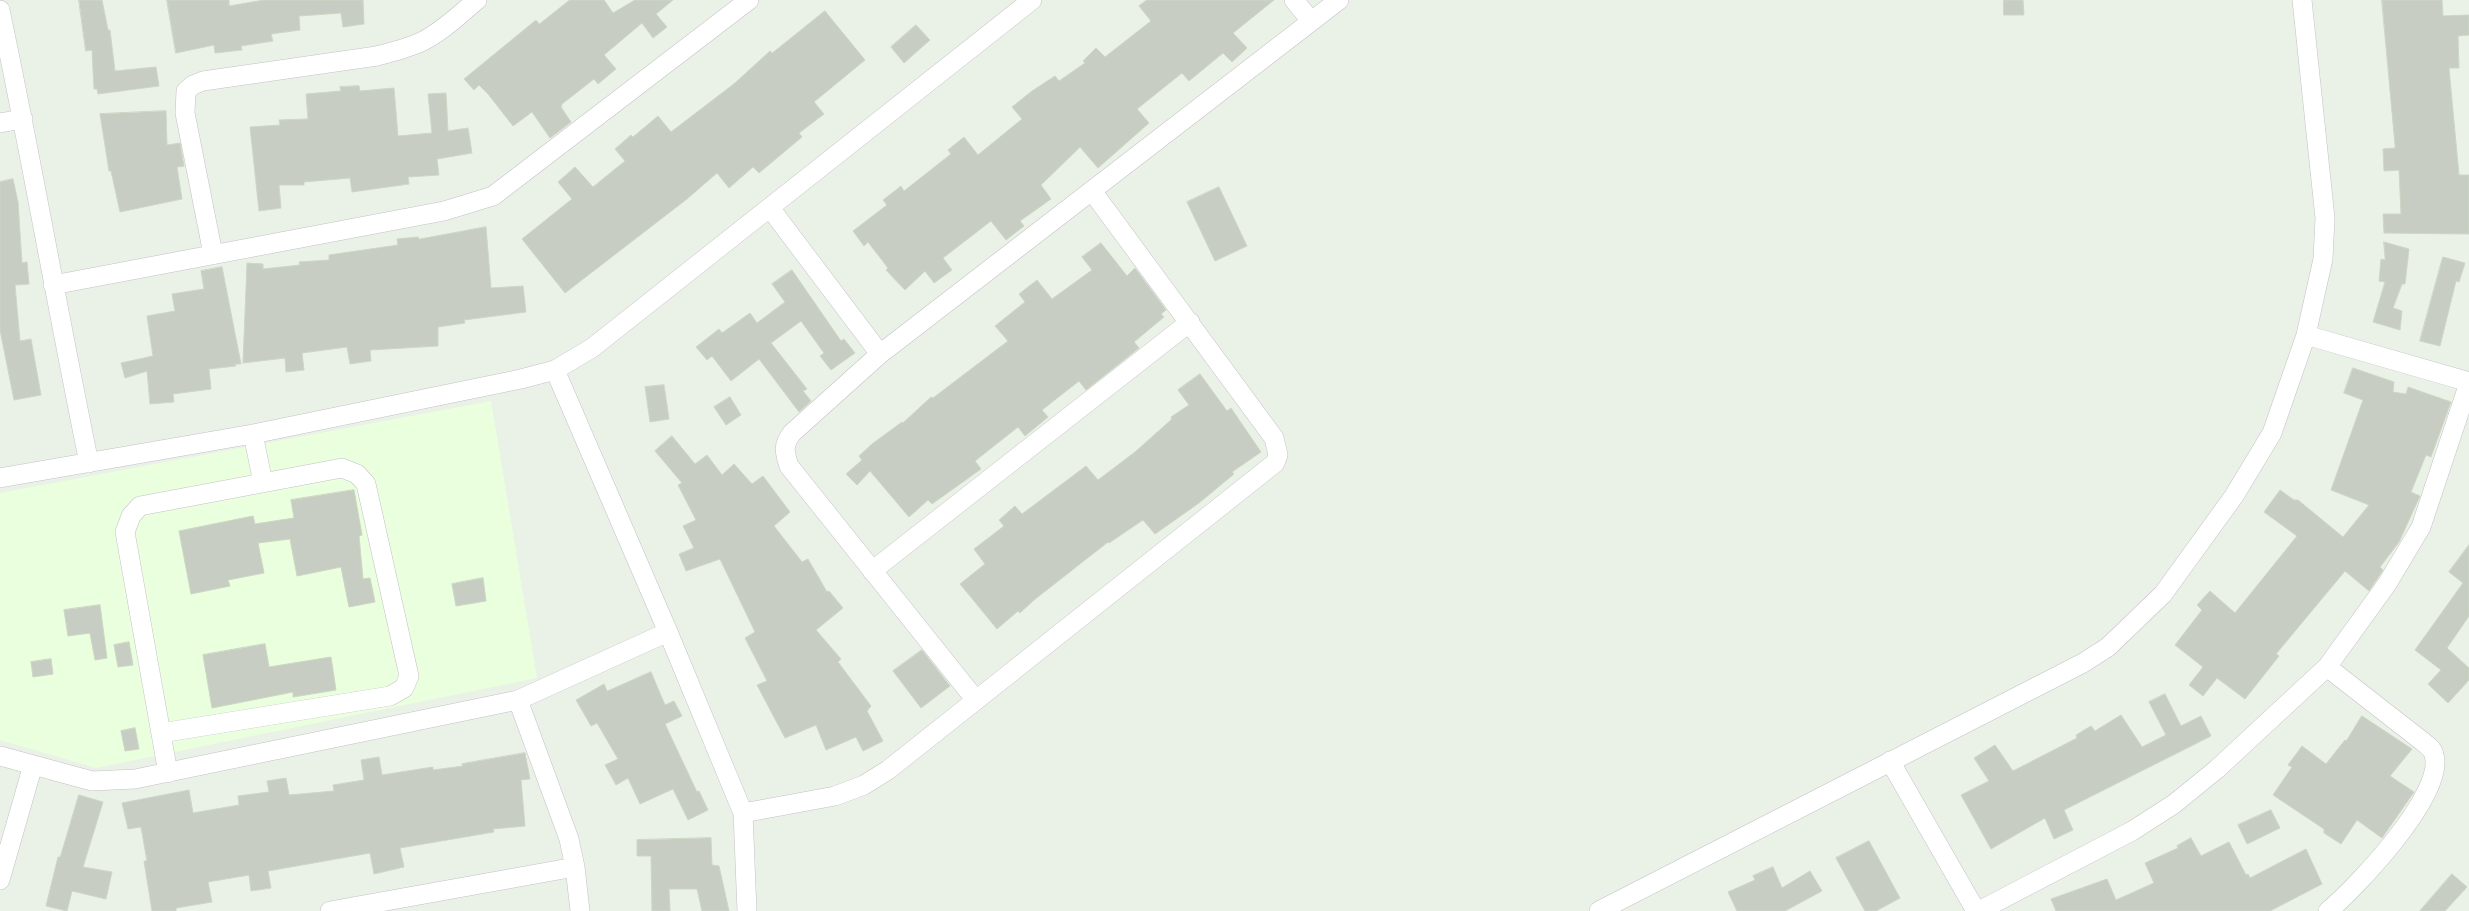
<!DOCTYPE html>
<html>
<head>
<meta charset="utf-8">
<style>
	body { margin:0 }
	canvas { display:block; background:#eaf1e6 }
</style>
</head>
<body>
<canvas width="2469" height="911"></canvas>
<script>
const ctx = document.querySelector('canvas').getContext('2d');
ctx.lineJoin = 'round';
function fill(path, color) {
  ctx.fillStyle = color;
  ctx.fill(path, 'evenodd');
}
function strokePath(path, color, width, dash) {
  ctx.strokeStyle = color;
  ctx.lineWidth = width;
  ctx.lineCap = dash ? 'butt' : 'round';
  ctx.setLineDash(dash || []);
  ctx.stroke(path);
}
const commercial = new Path2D(`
	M491,401l46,277 -441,90 -96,-28v-247z`);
const building = new Path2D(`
	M79,0h23l6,30h2l5,41 41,-4 3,19 -61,8 -1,-5h-3l-2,-39 -6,1z
	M167,0h62v6l35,-6h99l1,24 -21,3 -2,-14 -42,3 1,14 -29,4 2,7 -32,5 1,4 -27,3 -1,-8 -38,8z
	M570,0h34l9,13 22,-13h38l-17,14 11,13 -14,11 -11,-15 -38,32 12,14 -18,15 -4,-5 -32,25 -1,3 10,15 -21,16 -18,-26 -19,14 -25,-32 -9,-9 -5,5 -10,-11 72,-59 3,4z
	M1147,0h127l-41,33 14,15 -15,14 -9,-9 -34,28 -7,-8 -45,36 12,14 -51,45 -18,-21 -39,38 10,14 -31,22 4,5 -18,14 -15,-19 -48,37 9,12 -18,13 -9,-12 -20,19 -19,-20 2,-2 -20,-26 -4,4 -11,-15 34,-26 -4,-5 18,-14 3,5 47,-37 -3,-4 16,-13 14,18 44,-36 -10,-12 20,-16 23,-15 4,5 26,-18 -2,-2 13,-13 9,9 46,-36 -12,-15z
	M2004,0h19l1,15h-20z
	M2382,0h60l1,16 26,-1v20l-11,1 1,32h-10l10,107h10v59l-85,-1 -1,-19h18l-2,-44 -15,1 -1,-22 12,-1z
	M825,11l40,49 -51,42 10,12 -25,19 3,4 -43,36 -6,-6 -24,21 -12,-15 -30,26 -122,94 -43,-54 50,-40 -14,-17 17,-15 18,20 32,-26 -10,-12 16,-14 2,2 25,-21 13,16 64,-49 35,-32 2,2z
	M916,25l14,15 -26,23 -13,-16z
	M359,86l1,5 34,-3 4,48 34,-3 -4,-39 18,-1 2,38 20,-3 4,25 -35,6 2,16 -31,2 1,7 -57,8 -2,-14 -46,4v3h-25l2,23 -22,3 -9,-84 30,-2 -1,-5 29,-1 -2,-25 35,-3 -1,-4z
	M166,111l1,34 13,-2 4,23 -7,1 5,32 -62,13 -9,-41h-2l-9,-57z
	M13,179l5,23 4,61 5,-1 2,22 -14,1 5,56 11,-2 10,56 -27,5 -14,-70v-148z
	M1219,187l28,59 -32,15 -28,-59z
	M486,227l5,61 32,-2 3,26 -62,8 1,3 -27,4v19l-68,4 1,11 -21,3 -3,-17 -45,6 2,17 -18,2 -1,-14 -42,5 4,-100 16,1v5l37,-4 -1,-3 30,-2v-5l69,-10 -1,-6 21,-2 1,2z
	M2384,242l25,7 -4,35h-3l-9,24 9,3 -2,19 -27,-8 12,-40 -6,-1 2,-22 4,1z
	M1101,243l26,33 8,-8 31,42 -5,4 3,3 -30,25 5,6 -53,42 -7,-9 -37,29 6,7 -23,19 -7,-9 -43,34 6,8 -49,35 -4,-4 -19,17 -39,-46 -13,14 -11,-11 16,-14 -3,-4 13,-12 30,-22 1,1 28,-26 2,1 75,-57 -13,-15 30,-24 -6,-8 18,-14 15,19 40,-29 -10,-13z
	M2443,257l22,6 -6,19 -3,-1 -16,65 -20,-5z
	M222,267l19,97h-6l1,2 -27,3 2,20 -38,5 1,8 -24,2 -3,-33 -22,7 -4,-15 32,-7 -6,-40 28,-5 -3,-17 32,-5 -3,-18z
	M792,270l49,71 3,-2 11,14 -24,17 -11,-14 4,-3 -23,-32 -30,22 36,46 -4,2 8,10 -12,11 -40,-53 -28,22 -19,-25 -5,4 -11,-13 23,-18 3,4 28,-20 7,10 28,-21 -13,-18z
	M2353,368l41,14 -1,10 13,2 2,-7 43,15 -20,55 -5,-2 -15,37 9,4 -21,46 -19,25 3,3 -14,21 -24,-20 -69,83 3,2 -34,43 -28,-21 -14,18 -14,-11 14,-18 -28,-22 27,-35 -5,-5 13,-14 25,22 62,-77 -33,-24 16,-22 14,10h4l45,37 26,-32 -38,-15 32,-90 -19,-7z
	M1200,374l27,37 4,-3 30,44 -29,20 2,2 -35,29 -44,31 -12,-14 -34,23 -1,-1 -74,58 -14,13 -2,-2 -21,18 -37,-45 25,-20 -11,-15 30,-23 -5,-6 16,-14 7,8 64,-48 12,14 37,-28 37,-33 -1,-2 18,-12 -11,-15z
	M664,385l5,34 -19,3 -5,-35z
	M730,397l11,18 -15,10 -12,-18z
	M672,436l23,28 12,-9 15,20 12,-11 18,20 11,-8 27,36 -16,14 28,36 6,-3 19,33 2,-1 14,17 -27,22 25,29 -3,3 33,44 -4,5 16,30 -20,10 -7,-14 -30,13 -10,-25 -31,13 -28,-53 10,-4 -22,-43 10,-6 -35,-73 -34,12 -7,-17 15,-6 -11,-22 13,-6 -18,-35 4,-2 -27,-32z
	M354,490l8,45 -3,1 4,43 7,-1 5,24 -26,5 -8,-40 -44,9 -7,-37 -32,4 6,30 -36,7 2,6 -39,8 -12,-63 74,-15 2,8 39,-6 -3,-18z
	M2469,545v71l-22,32 22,20v12l-21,23 -20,-19 13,-14 -26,-20 48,-67 -14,-11z
	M483,578l3,23 -30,5 -4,-22z
	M100,605l7,53 -12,2 -5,-27 -22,3 -4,-26z
	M129,642l4,23 -15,2 -4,-22z
	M265,644l4,23 62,-10 5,33 -43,7v-5l-81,16 -9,-53z
	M922,650l28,36 -29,22 -28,-37z
	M51,659l2,15 -20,3 -2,-15z
	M651,672l14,33 9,-4 8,15 -17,8 32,68 2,-1 9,19 -20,10 -15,-31 -33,15 -12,-26 -12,7 -11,-20 13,-6 -21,-36 -6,3 -15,-26 28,-16 3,7z
	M2165,694l16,32 20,-10 10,20 -147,74 9,20 -19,9 -9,-21 -54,31 -30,-54 28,-14 -15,-23 21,-13 18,26 64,-33 -1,-3 15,-9 4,5 26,-16 21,32 24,-12 -17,-33z
	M2362,716l50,33 -22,27 24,16 -32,46 -25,-18 -16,24 -17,-11v-4l-51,-34 19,-28 -4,-2 14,-19 24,18 19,-24 1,1z
	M135,728l4,21 -14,2 -4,-20z
	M525,753l5,26 -9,1 4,46 -32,3 1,3 -94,16 4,19 -30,7 -4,-21 -102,18 3,17 -20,3 -2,-16 -41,7 4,20 -36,6v3h-24l-8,-50h3l-6,-34 -13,2 -6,-26 67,-13 4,23 46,-8 -1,-9 31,-4 -2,-11 19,-3 3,17 45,-4 -1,-6 31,-5 -3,-20 18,-3 3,18 51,-8v3l30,-4 -1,-2z
	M79,795l24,7 -20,65 29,5 -6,27 -34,-8 -5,20 -21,-5 12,-49h2z
	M2271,810l9,18 -33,16 -9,-19z
	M711,838l1,27 7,1 10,45h-27l-5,-22h-28l1,22h-18l-1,-55h-14v-16z
	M2191,838l10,18 28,-14 17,33 2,-1 2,4 56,-29 16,35 -52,27h-214l-5,-12 56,-20 9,21 38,-17 -9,-20 33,-15 -1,-2z
	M1869,841l31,57 -24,13h-11l-29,-53z
	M1773,867l9,21 28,-17 12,20 -37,20h-48l-9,-19 27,-12 -2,-4z
	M2452,874l15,13 -22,24h-25z`);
const minor = new Path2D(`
	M1294,0l17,21
	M0,10c32,151 58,303 89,453
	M0,123l23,-4
	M770,208l110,146
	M213,254l-28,-141 1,-22 7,-6 10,-4 174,-25c15,-4 32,-8 46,-15 20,-10 37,-27 54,-41
	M53,285l391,-74 49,-15 256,-196
	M2306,335l163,47
	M555,370l113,262 75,181 4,98
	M253,434l10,49
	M0,478l253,-44 268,-55 34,-9 37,-22 440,-348
	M872,571l318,-249
	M2327,667l95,74c5,4 11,8 12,14 12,38 -78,133 -106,156
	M975,699l-186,-233c-5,-15 -6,-21 3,-33l88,-79 459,-354
	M518,700l51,139 6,28 5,44
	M161,733l229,-37 14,-8 5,-12 -43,-192 -9,-10 -15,-6 -202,38 -9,10 -6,16 43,241
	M0,756l92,25 43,-2 383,-79 150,-68
	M1890,761l86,150
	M743,813l92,-17 29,-11 24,-15 387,-307 3,-8 -4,-17 -182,-247
	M0,880l33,-115
	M330,911l245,-44
	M1599,911l484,-248 25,-16 55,-53 71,-98 38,-63 34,-98 17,-76 2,-41 -23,-218
	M1979,911l153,-80 42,-27 43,-35 110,-102 60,-83 34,-57 48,-144`);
fill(commercial, '#eaffde');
fill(building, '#c7cdc3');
strokePath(building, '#ccd7c4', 1);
strokePath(minor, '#c4c0c8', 20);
strokePath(minor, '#fff', 19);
</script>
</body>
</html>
